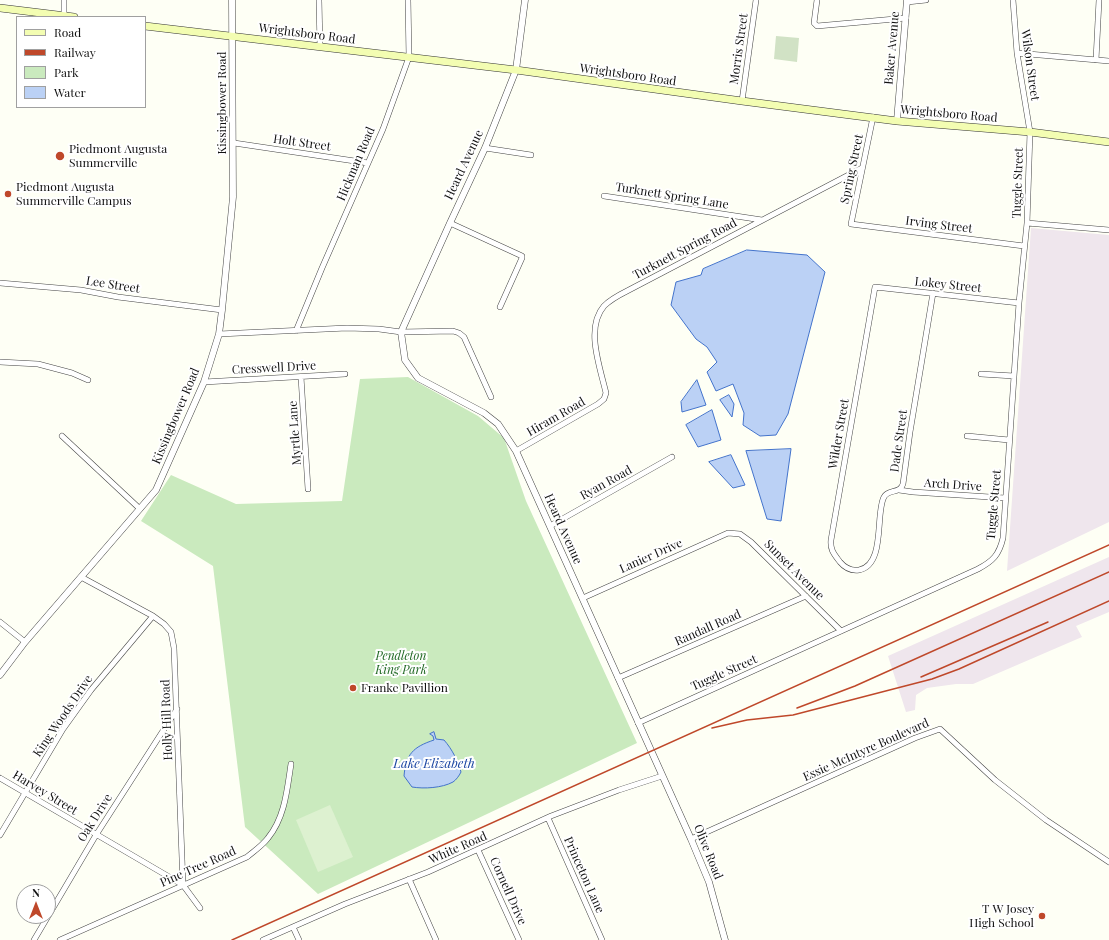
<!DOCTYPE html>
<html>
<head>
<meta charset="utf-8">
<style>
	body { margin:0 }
	#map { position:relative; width:1109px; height:940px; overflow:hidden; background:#fefff5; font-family:"Playfair Display",serif }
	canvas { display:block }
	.legend { position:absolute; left:16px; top:16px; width:130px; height:92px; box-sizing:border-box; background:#fff; border:1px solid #a0a0a0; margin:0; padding:5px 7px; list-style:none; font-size:12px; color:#111 }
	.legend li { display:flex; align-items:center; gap:8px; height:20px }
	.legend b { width:20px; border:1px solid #a0a0a0 }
	.north { position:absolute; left:16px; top:884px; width:40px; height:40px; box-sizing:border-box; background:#fff; border:1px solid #a0a0a0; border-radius:50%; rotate:0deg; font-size:11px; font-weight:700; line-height:16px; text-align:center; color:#111 }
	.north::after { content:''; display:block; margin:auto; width:14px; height:18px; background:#bf482a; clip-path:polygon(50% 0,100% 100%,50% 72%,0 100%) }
</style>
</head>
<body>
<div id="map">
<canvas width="1109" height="940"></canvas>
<ul class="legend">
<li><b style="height:5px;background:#f3fdb2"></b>Road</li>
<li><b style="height:5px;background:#bf482a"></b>Railway</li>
<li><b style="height:11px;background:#caeabe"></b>Park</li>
<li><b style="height:11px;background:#bbd1f5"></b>Water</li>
</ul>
<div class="north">N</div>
</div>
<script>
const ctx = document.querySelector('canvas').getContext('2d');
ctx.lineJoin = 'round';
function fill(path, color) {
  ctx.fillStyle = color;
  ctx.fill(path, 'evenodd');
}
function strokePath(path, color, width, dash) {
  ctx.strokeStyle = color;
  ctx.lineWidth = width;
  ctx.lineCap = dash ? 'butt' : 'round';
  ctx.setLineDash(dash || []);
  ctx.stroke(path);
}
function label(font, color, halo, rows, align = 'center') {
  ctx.font = font + ' "Playfair Display",serif';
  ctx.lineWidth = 4;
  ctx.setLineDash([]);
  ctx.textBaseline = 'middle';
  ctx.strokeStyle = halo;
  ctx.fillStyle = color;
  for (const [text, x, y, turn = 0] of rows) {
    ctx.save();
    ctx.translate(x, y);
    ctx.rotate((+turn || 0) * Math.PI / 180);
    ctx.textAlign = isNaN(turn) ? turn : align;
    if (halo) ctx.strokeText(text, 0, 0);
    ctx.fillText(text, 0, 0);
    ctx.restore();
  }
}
const industrial = new Path2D(`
	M1031,228l78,7v287l-102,49z
	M1109,557v55l-33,14 6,11 -109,47h-17l-29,4 -11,7 -1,15 -9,2 -18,-56z`);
const green = new Path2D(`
	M408,377l70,39 26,22 22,63 111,242 -319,151 -73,-67 -32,-261 -72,-45 30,-46 65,29 106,-3 18,-122z`);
const cemetery = new Path2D(`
	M776,36l23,2 -2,24 -23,-3z`);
const pitch = new Path2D(`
	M330,805l23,52 -35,15 -22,-52z`);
const water = new Path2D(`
	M747,250l60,5 18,17 -37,142 -12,21 -16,1 -17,-11 1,-12 -11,-29 -17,7 -9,-19 10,-10 -10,-15 -11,-8 -25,-34 5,-23 25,-7 2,-6z
	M697,380l9,25 -24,7 -1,-10z
	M729,395l5,9 -2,13 -12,-17z
	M712,410l9,30 -23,7 -12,-22z
	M791,449l-10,72 -14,-2 -21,-68z
	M731,455l14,30 -12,3 -24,-26z
	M434,732l2,7 8,1c8,9 14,21 17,32 -2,4 -5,8 -8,10 -11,6 -29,7 -41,5l-8,-11c2,-22 9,-29 30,-36l-1,-4 -3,-2z`);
const minor = new Path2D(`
	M64,0v16
	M319,0l1,47
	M817,0l-3,23 3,3 89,-8
	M907,2l19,-2
	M1017,53l92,8
	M1096,60l3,-60
	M742,101l14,-101
	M873,117l-22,107 173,22
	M234,143l134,20
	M485,148l46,7
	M604,196l158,24
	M450,223l72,33v2l-22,49
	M1027,223l82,7
	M0,283l81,7 37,7 104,13
	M933,293l-23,139 -7,52c-3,10 -15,5 -19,13 -9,16 2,68 -25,73 -8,1 -14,-2 -19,-8 -6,-8 -10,-12 -9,-22l44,-253 144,16
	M296,331l26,-63 61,-139 26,-72 -1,-57
	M219,334l128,-6 32,1 22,3 52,-1 6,2 5,4 27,60
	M0,362l38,2 34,9 16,7
	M981,374l33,2
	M301,377l7,112
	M204,382l141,-8
	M62,436l78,73
	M967,436l42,4
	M516,451l82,-47 6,-5 2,-6c-6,-26 -21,-65 -2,-87 6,-6 15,-11 23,-15l235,-123
	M899,490l14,2 92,6
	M550,526l122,-69
	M81,577l72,39 11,8 7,8 3,16 9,237 17,23
	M583,598l145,-65 12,1 11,8 90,89
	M0,622l25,20
	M618,678l188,-82
	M638,723l340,-154c15,-8 21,-14 25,-31l16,-235 8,-80 3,-91 -13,-79 -4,-53
	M0,778l183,107
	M548,818l54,122
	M0,835l63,-106 28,-39 62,-74
	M691,839l224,-101 25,-9 55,51 51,40 63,42
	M478,850l41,90
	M409,879l27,61
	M293,927l6,13
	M34,940l62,-105 81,-126
	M60,940l187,-83c7,-6 15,-11 21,-19 17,-21 19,-48 23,-74
	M263,940l82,-36 83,-32 123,-56 68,-26 43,-14`);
const tertiary = new Path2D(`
	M525,0l-9,70 -31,78 -35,75 -49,109 4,28 13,18 66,35 14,11 18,27 175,388 18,43 16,58
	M897,121l10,-121
	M0,675l25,-33 131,-152 48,-108 15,-48 3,-24 11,-113 -1,-197`);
const secondary = new Path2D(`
	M0,8l74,9
	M145,26l371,44 226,31 155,20 133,11 79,10`);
const rail = new Path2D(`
	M921,677l127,-55
	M797,708l58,-22 254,-114
	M712,728l35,-8 46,-5 139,-36 27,-10 150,-68
	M232,940l877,-395`);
const markers = [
	[60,156,5,"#bf482a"],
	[8,194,4,"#bf482a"],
	[353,688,4,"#bf482a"],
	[1042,916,4,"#bf482a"]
];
const streetNames = [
	["Wrightsboro Road",307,34,7],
	["Baker Avenue",892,48,-85],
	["Morris Street",739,49,-82],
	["Wilson Street",1030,65,82],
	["Wrightsboro Road",628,75,8],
	["Kissingbower Road",222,103,-90],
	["Wrightsboro Road",949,114,5],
	["Holt Street",302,143,8],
	["Hickman Road",356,164,-67],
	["Heard Avenue",464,165,-65],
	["Spring Street",852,169,-78],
	["Tuggle Street",1018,183,-88],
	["Turknett Spring Lane",672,196,9],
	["Irving Street",939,225,7],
	["Turknett Spring Road",685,249,-28],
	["Lee Street",113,285,9],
	["Lokey Street",948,285,6],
	["Cresswell Drive",274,368,-3],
	["Kissingbower Road",176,416,-67],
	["Hiram Road",556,417,-30],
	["Myrtle Lane",295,433,-94],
	["Wilder Street",839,434,-80],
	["Dade Street",899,441,-82],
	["Ryan Road",606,483,-29],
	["Arch Drive",953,485,4],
	["Tuggle Street",994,505,-85],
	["Heard Avenue",563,529,66],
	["Lanier Drive",651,556,-24],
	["Sunset Avenue",794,570,45],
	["Randall Road",708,628,-24],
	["Tuggle Street",724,673,-24],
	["King Woods Drive",63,716,-56],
	["Holly Hill Road",167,720,-92],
	["Essie McIntyre Boulevard",866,750,-24],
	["Harvey Street",45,793,31],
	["Oak Drive",95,818,-58],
	["White Road",458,848,-24],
	["Olive Road",708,852,68],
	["Pine Tree Road",198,867,-24],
	["Princeton Lane",584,875,66],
	["Cornell Drive",508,891,66]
];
const poiNames = [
	["Piedmont Augusta",69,149],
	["Summerville",69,163],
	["Piedmont Augusta",16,187],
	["Summerville Campus",16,201],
	["Franke Pavillion",361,688],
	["T W Josey",1034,909,"right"],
	["High School",1034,923,"right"]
];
const parkNames = [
	["Pendleton",401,656],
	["King Park",401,670]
];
const waterNames = [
	["Lake Elizabeth",434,764]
];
fill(industrial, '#efe6ed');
fill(green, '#caeabe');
fill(cemetery, '#d1e2c5');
fill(pitch, '#ddf1d0');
fill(water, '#bbd1f5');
strokePath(water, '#4373cb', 1);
strokePath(minor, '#444', 6);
strokePath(tertiary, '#444', 7);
strokePath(secondary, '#333', 8);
strokePath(minor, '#fff', 5);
strokePath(tertiary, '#fff', 6);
strokePath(secondary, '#f3fdb2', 7);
strokePath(rail, '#bf482a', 1.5);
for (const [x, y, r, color] of markers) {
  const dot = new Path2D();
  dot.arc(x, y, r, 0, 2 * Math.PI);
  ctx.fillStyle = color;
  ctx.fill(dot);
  strokePath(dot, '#fff', 1.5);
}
label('12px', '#111', '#fff', streetNames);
label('12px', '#111', '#fff', poiNames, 'left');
label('italic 12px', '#216924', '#fff', parkNames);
label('italic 13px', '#1b46a2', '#fff', waterNames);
</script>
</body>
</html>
